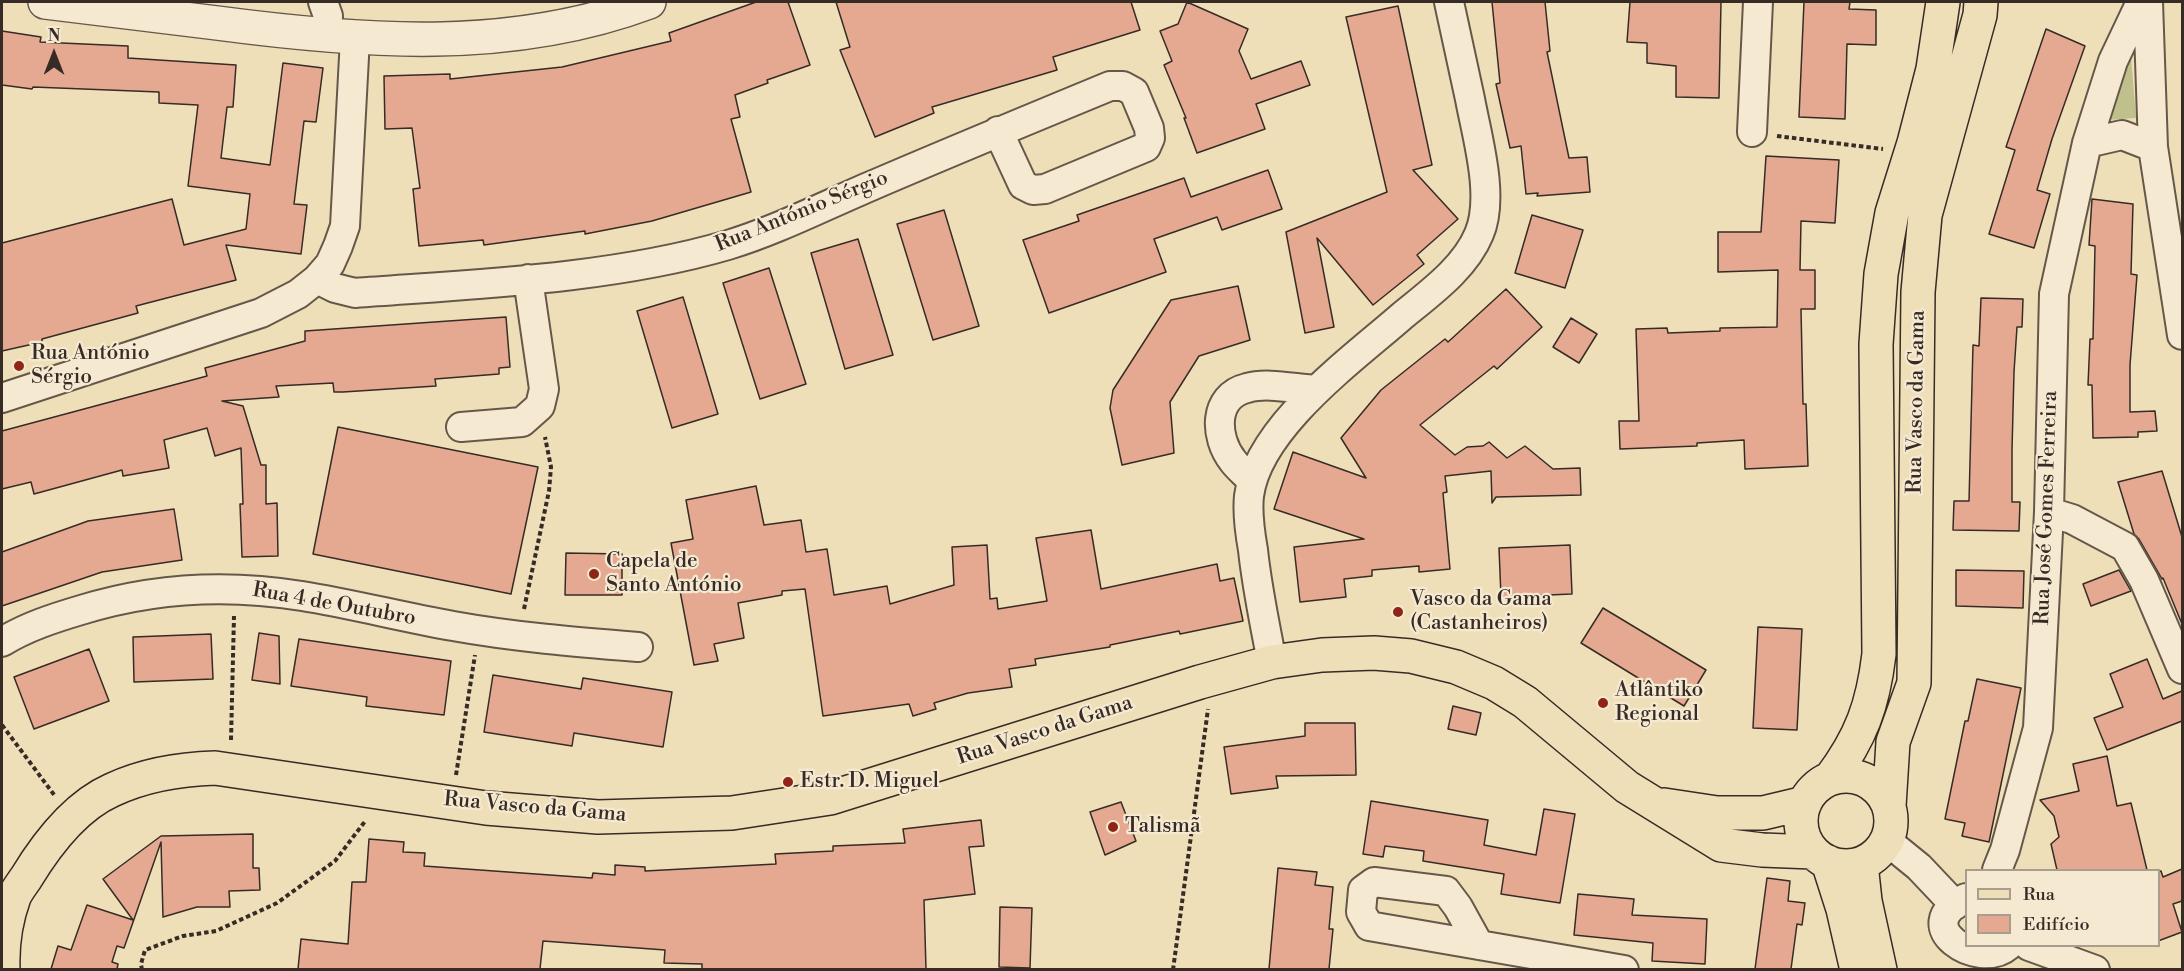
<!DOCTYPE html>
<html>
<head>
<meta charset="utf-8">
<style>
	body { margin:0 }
	#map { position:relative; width:2184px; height:971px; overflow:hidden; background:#efdfb8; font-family:"Libre Bodoni",serif }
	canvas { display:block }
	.frame { position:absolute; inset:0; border:3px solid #372b26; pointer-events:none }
	.legend { position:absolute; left:1965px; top:869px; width:195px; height:78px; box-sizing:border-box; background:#f5ead1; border:2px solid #a99e8d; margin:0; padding:8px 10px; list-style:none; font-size:18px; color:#372b26 }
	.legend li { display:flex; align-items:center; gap:12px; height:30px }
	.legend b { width:30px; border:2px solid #a99e8d }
	.north { position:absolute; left:24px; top:24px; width:60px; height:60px; -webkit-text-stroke:4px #f5ead1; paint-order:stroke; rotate:0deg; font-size:16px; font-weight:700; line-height:24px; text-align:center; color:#372b26 }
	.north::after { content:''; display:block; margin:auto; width:21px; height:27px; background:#372b26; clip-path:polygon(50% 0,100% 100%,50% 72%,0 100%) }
</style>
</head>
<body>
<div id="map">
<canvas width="2184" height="971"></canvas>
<div class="frame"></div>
<ul class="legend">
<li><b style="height:8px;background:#efdfb8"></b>Rua</li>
<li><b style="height:16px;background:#e5a991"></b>Edifício</li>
</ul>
<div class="north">N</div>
</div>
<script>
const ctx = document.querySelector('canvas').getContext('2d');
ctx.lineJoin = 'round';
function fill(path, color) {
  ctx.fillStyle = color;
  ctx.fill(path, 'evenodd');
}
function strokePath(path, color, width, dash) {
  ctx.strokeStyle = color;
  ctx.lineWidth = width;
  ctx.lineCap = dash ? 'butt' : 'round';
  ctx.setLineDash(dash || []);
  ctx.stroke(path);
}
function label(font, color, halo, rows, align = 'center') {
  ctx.font = font + ' "Libre Bodoni",serif';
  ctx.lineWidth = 4.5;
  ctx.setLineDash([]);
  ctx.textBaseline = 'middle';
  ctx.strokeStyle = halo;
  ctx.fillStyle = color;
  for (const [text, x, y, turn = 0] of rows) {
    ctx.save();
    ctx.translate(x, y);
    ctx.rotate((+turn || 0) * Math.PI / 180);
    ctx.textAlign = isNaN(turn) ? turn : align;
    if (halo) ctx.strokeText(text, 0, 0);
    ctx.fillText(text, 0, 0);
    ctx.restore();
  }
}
const green = new Path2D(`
	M2131,56l5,62 -29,2z`);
const building = new Path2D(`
	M756,2h32l22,63 -43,15 1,3 -33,12 5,22 -9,2 20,73 -99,29 -67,13v-3l-101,14 -1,-5 -64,6 -6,-57 7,-1 -8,-60 -27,1 -1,-53 66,-2v5l112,-12 109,-26 -2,-8z
	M836,2h295l9,28 -87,27 4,13 -125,37 2,6 -59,24 -35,-87 10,-3z
	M1187,2l61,27 -9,22 12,28 50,-18 9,24 -54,19 9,25 -68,24 -13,-35h2l-22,-53 8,-4 -12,-30 18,-7z
	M1492,2h53l5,49 -3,1 22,106 18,-1 3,35 -53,4 1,-3 -12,1 -5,-48 -11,2 -14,-64 4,-1z
	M1630,2h91l-2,96 -43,-1v-31l-29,-3v-20l-20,-1z
	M1804,2h46l-1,7 27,1v35l-29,-1 -2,75 -46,-2z
	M1398,6l34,159 -19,5 45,49 -41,36 7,9 -51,41 -56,-67 17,89 -29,6 -19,-101 101,-40 -41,-175z
	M2046,29l39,17 -33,93 -15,51 13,4 -16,54 -45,-14 26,-84 -9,-3z
	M2,31l39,6 -1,5 88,4v12l108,7 -3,42h-6l-6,51 49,7 13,-102 40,5 -7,54 -12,-1 -10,83 13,1 -6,49 -75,-9 10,35 -100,26 2,7 -96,26v3l-40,9v-108l170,-44 12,46 62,-16 4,-35 -62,-8 10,-81 -39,-2v-11l-126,-5 -1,2 -30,-4z
	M1766,156l73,4 -4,63 -34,-2 -1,49h15v39h-14l2,95h3l2,62 -63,3 -1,-29 -47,3v3l-77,3 -1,-28h20l-3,-92 31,-1 1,5 52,-2v-3l57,-1 1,-57 -60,2v-40h43z
	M1268,170l14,39 -60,21 -5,-13 -63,22 12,33 -117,41 -26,-73 56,-19 -2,-6 107,-37 7,19z
	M2092,199l41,5 -2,70 6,1 -7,90v47l25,-1 2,20 -19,1v5l-45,1 -1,-53h-4l2,-46h3l2,-93 -6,-1z
	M944,210l35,116 -46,14 -36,-116z
	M1532,215l51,15 -18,58 -50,-15z
	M858,239l35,116 -48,14 -34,-116z
	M769,268l37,116 -46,15 -37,-116z
	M1238,286l12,54 -51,16 -29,46 4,51 -52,12 -12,-57 3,-18 58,-90z
	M1506,289l36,38 -45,42 -3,-3 -74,59 35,30 12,-8 16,-1 6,-4 18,16 18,-12 28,23 27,-1 1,27 -85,2 -4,6 -1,-32 -46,5 2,16 -4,1 7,76 -31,3v-6l-47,4v6l-28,3 2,18 -46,5 -6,-55 70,-8 -90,-30 19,-57 73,26 -25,-40 40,-48 64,-51 3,3z
	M683,297l35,117 -46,14 -35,-117z
	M1981,298l42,1 -1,28h-5l-3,45 -2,78v52h8l-1,29 -66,-1 1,-29h15l4,-156 6,1z
	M506,317l4,50 -11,1v6l-64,5 1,7 -93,6h-9l-1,-9 -57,3 3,11 -57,4 21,5 18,59h5v39l11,-1 1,53 -36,1 -2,-53h3l-2,-56 -26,8 -8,-28 -43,12 5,28 -46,8 -1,-6 -88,24 -3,-12 -29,7v-58l205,-55 -2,-8 100,-27v-10z
	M1571,318l26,16 -18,29 -26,-16z
	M338,427l200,40 -27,127 -198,-40z
	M2162,471l20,66v87l-19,-46 -1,1 -23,-40 -5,-5 -16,-52z
	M756,486l8,39 37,-5 5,32 21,-3 7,46 53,-9 3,18 64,-19 -2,-38 35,-2 3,54 7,-1 1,11 49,-8 -11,-63 55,-8 10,59 116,-25 3,17 14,-3 9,43 -63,13 -1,-3 -69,14v2l-75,12 1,6 -27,4 3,18 -44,6 -34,10 2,6 -23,7 -4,-12 -86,12 -18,-127 -23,2v4l-44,8 6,35 -30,6 4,17 -24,4 -23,-122 22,-4 -7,-39z
	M174,509l8,51 -80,12 -100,34v-54l86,-31z
	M1570,545l2,49 -71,3 -2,-49z
	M566,553l56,1v41h-57z
	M1956,570l68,1 -1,37 -67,-2z
	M2119,570l12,21 -40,15 -8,-22z
	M1603,608l103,62 -22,36 -103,-63z
	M1758,627l44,2 -5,101 -44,-2z
	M259,633l20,3 1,48 -28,-4z
	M211,634l2,45 -79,3 -1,-45z
	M299,639l152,22 -7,54 -78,-9 1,-9 -76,-11z
	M89,649l20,52 -75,28 -20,-52z
	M2147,659l16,40 19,-8v30l-75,29 -13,-32 29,-11 -13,-33z
	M493,675l88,14 2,-11 89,14 -9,55 -89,-14 -2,13 -88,-14z
	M1977,679l44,9 -32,154 -27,-6 3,-13 -20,-4 20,-98h3z
	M1453,706l28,7 -5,22 -28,-6z
	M1305,723h50l1,52 -80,1 2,12 -47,6 -7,-47 81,-11z
	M2107,756l10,50 14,-3 16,67h-90l-6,-26 8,-7 -5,-21 -14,-16 39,-9 -6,-27z
	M1371,801l117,19 -4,25 52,10 8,-46 31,5 -15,89 -59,-9 3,-20 -81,-13 1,-10 -39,-5 -2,11 -20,-3z
	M1121,802l15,39 -31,14 -15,-43z
	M981,820l3,26 -15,1 6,47 -51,6 2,69h-224v-5l-38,-1 1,-13 -122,-9 -3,28h-242l3,-30 47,5 4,-62h14l3,-43 35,3 -1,10 22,1 -1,13 168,12 1,-5 22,2v-10l30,2v4l131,-7 -1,-10 58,-3v-5l72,-3 -2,-14z
	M253,834v34h6l1,22 -31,1 1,16h-33l-34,10 -2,-75 -37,106 -7,-2 -5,16 6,2 -1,5h-66l7,-23 13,4 16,-45 46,15 -30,-41 58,-43z
	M1278,868l39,4 -2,13 18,2 -4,42h4l-4,40h-60z
	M2182,869v32l-9,3 9,28 -24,9v-69l3,-1 2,6z
	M1767,878l23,3 -2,20 17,2 -3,22 -5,-1 -6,45h-36z
	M1578,894l56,5 -2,16 75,4 -2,45 -53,-3 1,-18 -79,-8z
	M1000,907l32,1 -2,60 -31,-1z`);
const path = new Path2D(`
	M1777,136l106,13
	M524,609l25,-118 2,-24 -6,-30
	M2,725l53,71
	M231,740l3,-124
	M456,775l19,-120
	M142,970l-1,-6 4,-14 38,-14 33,-5 61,-28 58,-42 31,-41
	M1173,970l35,-261`);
const minor = new Path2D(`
	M323,2l5,14 -1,20
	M2148,2l5,145 29,188
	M1752,132l6,-130
	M2087,143l35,-8 31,12
	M317,279l18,9 20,5c121,-9 257,-14 373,-48 49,-15 96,-39 143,-59 79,-34 159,-67 239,-100h13l11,6 15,36 1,10 -4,9 -101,42 -12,1 -10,-5 -25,-54
	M2,398l259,-85 37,-19 19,-15 13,-15 8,-18 7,-20 10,-188
	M461,427l61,-5 18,-16 4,-17 -16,-110
	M1252,481c-6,-7 -14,-13 -19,-20 -19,-24 -20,-65 14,-73 21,-6 48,1 70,2
	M2049,512l23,7 53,28 19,33 38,89
	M2,642c24,-15 52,-24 79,-32 71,-22 147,-26 221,-14 50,8 100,21 151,30 61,11 123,16 185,21
	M1272,662c-7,-37 -15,-74 -19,-112 -3,-17 -6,-36 -4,-54 9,-69 104,-137 153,-180 28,-23 63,-48 77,-82 16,-37 -2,-97 -9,-135 -7,-32 -14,-65 -21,-97
	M1887,841l32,26 36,38
	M1997,870l8,-20 33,-122 11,-216 5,-218 33,-151 26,-82 28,-59
	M1966,898c-59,28 13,73 42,48
	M1479,945l-21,-38 -12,-16 -72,-9 -11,8 -2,22 8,14 255,44
	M2029,946l66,24`);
const tertiary = new Path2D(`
	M45,2c57,7 115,14 172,21 144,19 293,31 432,-21`);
const primary = new Path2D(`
	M1801 821a45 45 0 1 1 90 0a45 45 0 1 1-90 0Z
	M1830,779c31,-41 43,-74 49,-125l-3,-310 5,-70 11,-61 22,-70 19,-74 10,-67
	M1664,805l53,8h46l42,-10
	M1889,806l4,-64 21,-59 4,-391 7,-77 55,-200 1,-13
	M1828,862l15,47 14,61
	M1861,864l4,37 15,69
	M3,970c-1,-24 3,-51 11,-73 3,-7 8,-13 12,-19 20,-33 50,-72 86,-88 32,-15 68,-21 103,-22l271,40 112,9 134,-4 98,-15 370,-116 72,-20 50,-7 52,-2 37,3 45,11 38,16 31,19 102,85 94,58 41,5 51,2`);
const markers = [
	[19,366,6,"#8f2418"],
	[594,574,6,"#8f2418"],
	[1398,612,6,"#8f2418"],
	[1603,703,6,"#8f2418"],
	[788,782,6,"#8f2418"],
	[1113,827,6,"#8f2418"]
];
const streetNames = [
	["Rua António Sérgio",802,212,-22],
	["Rua Vasco da Gama",1917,402,-89],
	["Rua José Gomes Ferreira",2047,508,-88],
	["Rua 4 de Outubro",334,605,10],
	["Rua Vasco da Gama",1045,731,-18],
	["Rua Vasco da Gama",535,808,5]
];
const poiNames = [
	["Rua António",31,354],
	["Sérgio",31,378],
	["Capela de",606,562],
	["Santo António",606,586],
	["Vasco da Gama",1410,600],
	["(Castanheiros)",1410,624],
	["Atlântiko",1615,691],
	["Regional",1615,715],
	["Estr. D. Miguel",800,782],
	["Talismã",1125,827]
];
fill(green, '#bfc08b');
fill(building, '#e5a991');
strokePath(building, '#372b26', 1.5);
strokePath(minor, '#65584a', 32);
strokePath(tertiary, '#65584a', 36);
strokePath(primary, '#372b26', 36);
strokePath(path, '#372b26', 4, [4.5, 3]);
strokePath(minor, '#f5ead1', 28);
strokePath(tertiary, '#f5ead1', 33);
strokePath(primary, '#efdfb8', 33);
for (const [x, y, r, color] of markers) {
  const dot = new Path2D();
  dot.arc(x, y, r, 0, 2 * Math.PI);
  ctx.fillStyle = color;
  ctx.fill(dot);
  strokePath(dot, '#f5ead1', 2);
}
label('21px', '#372b26', '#f5ead1', streetNames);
label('21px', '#372b26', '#f5ead1', poiNames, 'left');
</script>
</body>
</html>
